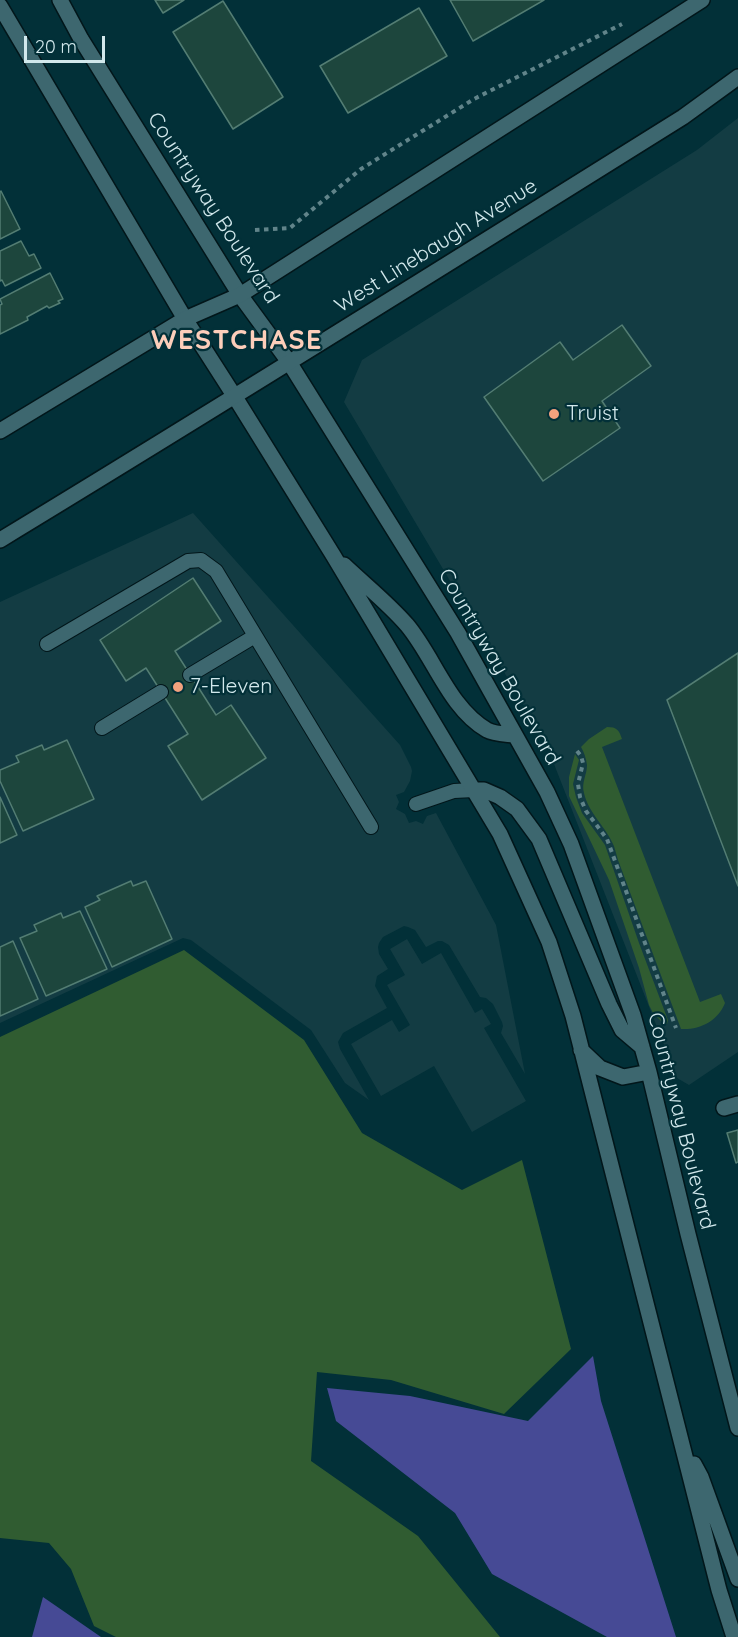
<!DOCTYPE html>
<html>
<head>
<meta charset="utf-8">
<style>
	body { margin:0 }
	#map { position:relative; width:738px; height:1637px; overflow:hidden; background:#023038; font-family:Quicksand,sans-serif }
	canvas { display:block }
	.scale { position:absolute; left:24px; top:36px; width:81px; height:27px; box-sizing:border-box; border:3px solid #d2e8ec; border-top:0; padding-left:8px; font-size:18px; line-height:21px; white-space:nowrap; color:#d2e8ec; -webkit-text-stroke:4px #023038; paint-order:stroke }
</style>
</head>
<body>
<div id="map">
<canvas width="738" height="1637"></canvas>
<div class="scale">20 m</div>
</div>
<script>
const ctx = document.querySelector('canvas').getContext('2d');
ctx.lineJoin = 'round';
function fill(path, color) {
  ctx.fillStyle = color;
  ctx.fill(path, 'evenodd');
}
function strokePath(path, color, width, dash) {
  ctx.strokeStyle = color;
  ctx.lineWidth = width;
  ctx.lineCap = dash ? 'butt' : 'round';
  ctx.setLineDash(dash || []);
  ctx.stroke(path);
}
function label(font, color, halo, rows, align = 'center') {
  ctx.font = font + ' Quicksand,sans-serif';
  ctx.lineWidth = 4.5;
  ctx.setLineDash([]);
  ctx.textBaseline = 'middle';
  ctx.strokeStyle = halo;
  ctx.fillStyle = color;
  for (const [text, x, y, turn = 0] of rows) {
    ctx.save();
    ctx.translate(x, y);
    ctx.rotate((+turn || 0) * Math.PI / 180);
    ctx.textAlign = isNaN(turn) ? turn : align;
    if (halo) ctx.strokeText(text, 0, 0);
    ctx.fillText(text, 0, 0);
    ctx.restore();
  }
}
const built = new Path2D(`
	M738,118v934l-49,33 -12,-7 -132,-337 -201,-339 18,-42 335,-210z
	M193,513l207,232 11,22 1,4 -2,10 -6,11 -8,3 3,7 -3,7 9,5 4,9 7,-2 7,3 4,-8 9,-3 60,112 29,149 -24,-41 2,-7 -1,-4 -9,-18 -7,-6 -6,-1 -31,-52 -7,-4h-4l-12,6 -11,-17 -7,-3 -4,-1 -21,11 -4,6 -1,4 1,7 9,15 -11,7 -2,10 12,22 -44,25 -5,9 2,7 29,51 -24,-17 -34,-53 -120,-90 -8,-2 -183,85v-421z
	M407,939l15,25 19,-11 34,60 7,-4 9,15 -7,4 42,73 -54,31 -38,-66 -53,30 -30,-52 41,-24 7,12 11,-7 -23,-40 18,-10 -15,-26z`);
const green = new Path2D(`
	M607,727c10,0 12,3 15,12l-20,8 98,255 21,-8 4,9c-7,18 -25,27 -44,26l-63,-169c-2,-6 -3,-13 -6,-18 -8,-17 -24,-30 -28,-49 -3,-10 3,-18 3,-28 -1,-7 -3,-13 -6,-18l8,-8z
	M575,754l4,6 -6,24 3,13 6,16 23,32 34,98 29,77 -1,4 -6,-3 -8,-8 -4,-8 -10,-37 -30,-88 -40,-84v-19z
	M184,950l120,90 58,93 100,57 60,-30 49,189 -67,65 -113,-34 -74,-8 -6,89 107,75 82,101h-384l-22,-11 -23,-57 -22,-26 -49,-5v-501z`);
const water = new Path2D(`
	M593,1356l8,45 75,236h-69l-115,-63 -37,-61 -119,-92 -9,-33 83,8 118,25z
	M43,1597l58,40h-69z`);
const building = new Path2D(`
	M155,0h29l-21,13z
	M450,0h94l-71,41z
	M223,1l60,96 -50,32 -60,-97z
	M419,8l28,48 -99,57 -28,-47z
	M1,191l19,38 -20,10v-47z
	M21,241l8,15 5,-2 7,14 -36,18 -3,-6 -2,1v-30z
	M50,273l13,26 -5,2 2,2 -11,5 -2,-2 -20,11 1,3 -28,14v-29l2,-1 -2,-5z
	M622,325l29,41 -49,35 18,27 -77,53 -59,-84 76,-55 13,18z
	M193,578l28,43 -46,30 41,64 15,-10 35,53 -64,42 -34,-54 20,-12 -42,-66 -20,13 -26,-41z
	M738,653v233l-71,-186z
	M67,740l27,59 -71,32 -23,-50v-11l19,-8 -3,-6 26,-11 2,5z
	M0,797l17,38 -17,8z
	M131,881l2,5 13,-5 26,58 -60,28 -27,-60 15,-7 -3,-4z
	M80,911l27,58 -61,27 -26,-58 17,-7 -3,-6 27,-12 2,5z
	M13,941l25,58 -38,17v-69z
	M738,1130v32l-2,1 -9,-30z`);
const path = new Path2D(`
	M255,230l35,-2 71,-59 113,-70 148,-75
	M577,751l4,5 2,7 -5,21 2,13 6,14 21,28 69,189`);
const service = new Path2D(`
	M47,644l141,-83 13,-1 15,11 155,256
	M190,675l65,-39
	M102,728l59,-36
	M416,804l38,-13 20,-1`);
const minor = new Path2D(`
	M724,1108l14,-4`);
const tertiary = new Path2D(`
	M60,0l21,39 159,256 49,67 169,271 89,159 24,52 62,171 16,57 39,162 50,194
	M0,6l185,313 50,78 98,158 167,279 49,108 24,74 146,574 15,47
	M344,565c21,20 44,38 63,60 27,32 42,83 80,105 7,4 18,4 27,5
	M474,790h10l16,7 17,12 22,30 70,165 13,26 20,17
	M581,1050l19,18 23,9 26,-5
	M694,1464l7,13 37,102`);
const secondary = new Path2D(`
	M0,431l185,-112 55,-24 462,-295
	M0,540c229,-139 456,-281 683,-423l55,-40`);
const markers = [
	[554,414,6,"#f2a17e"],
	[178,687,6,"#f2a17e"]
];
const streetNames = [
	["Countryway Boulevard",213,208,57],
	["West Linebaugh Avenue",436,246,-32],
	["Countryway Boulevard",499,667,60],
	["Countryway Boulevard",681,1121,76]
];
const poiNames = [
	["Truist",566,414],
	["7-Eleven",190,687]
];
const districtNames = [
	["WESTCHASE",237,341]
];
fill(built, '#133c43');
fill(green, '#305c31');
fill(water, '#464a95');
fill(building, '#1d463d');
strokePath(building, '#537d73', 1.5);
strokePath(service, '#02161a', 16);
strokePath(minor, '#02161a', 18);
strokePath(tertiary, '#02161a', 18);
strokePath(secondary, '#02161a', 18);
strokePath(path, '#61848a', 4, [4.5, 4.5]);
strokePath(service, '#3d676f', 14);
strokePath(minor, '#3d676f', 15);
strokePath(tertiary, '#3d676f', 15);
strokePath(secondary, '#3d676f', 15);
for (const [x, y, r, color] of markers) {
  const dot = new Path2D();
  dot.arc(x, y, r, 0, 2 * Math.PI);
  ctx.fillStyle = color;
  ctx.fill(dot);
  strokePath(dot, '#023038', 2);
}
label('21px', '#d2e8ec', '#023038', streetNames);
label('21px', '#d2e8ec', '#023038', poiNames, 'left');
ctx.letterSpacing = '1.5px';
label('bold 27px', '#fdceba', '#023038', districtNames);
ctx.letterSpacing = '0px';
</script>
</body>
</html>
